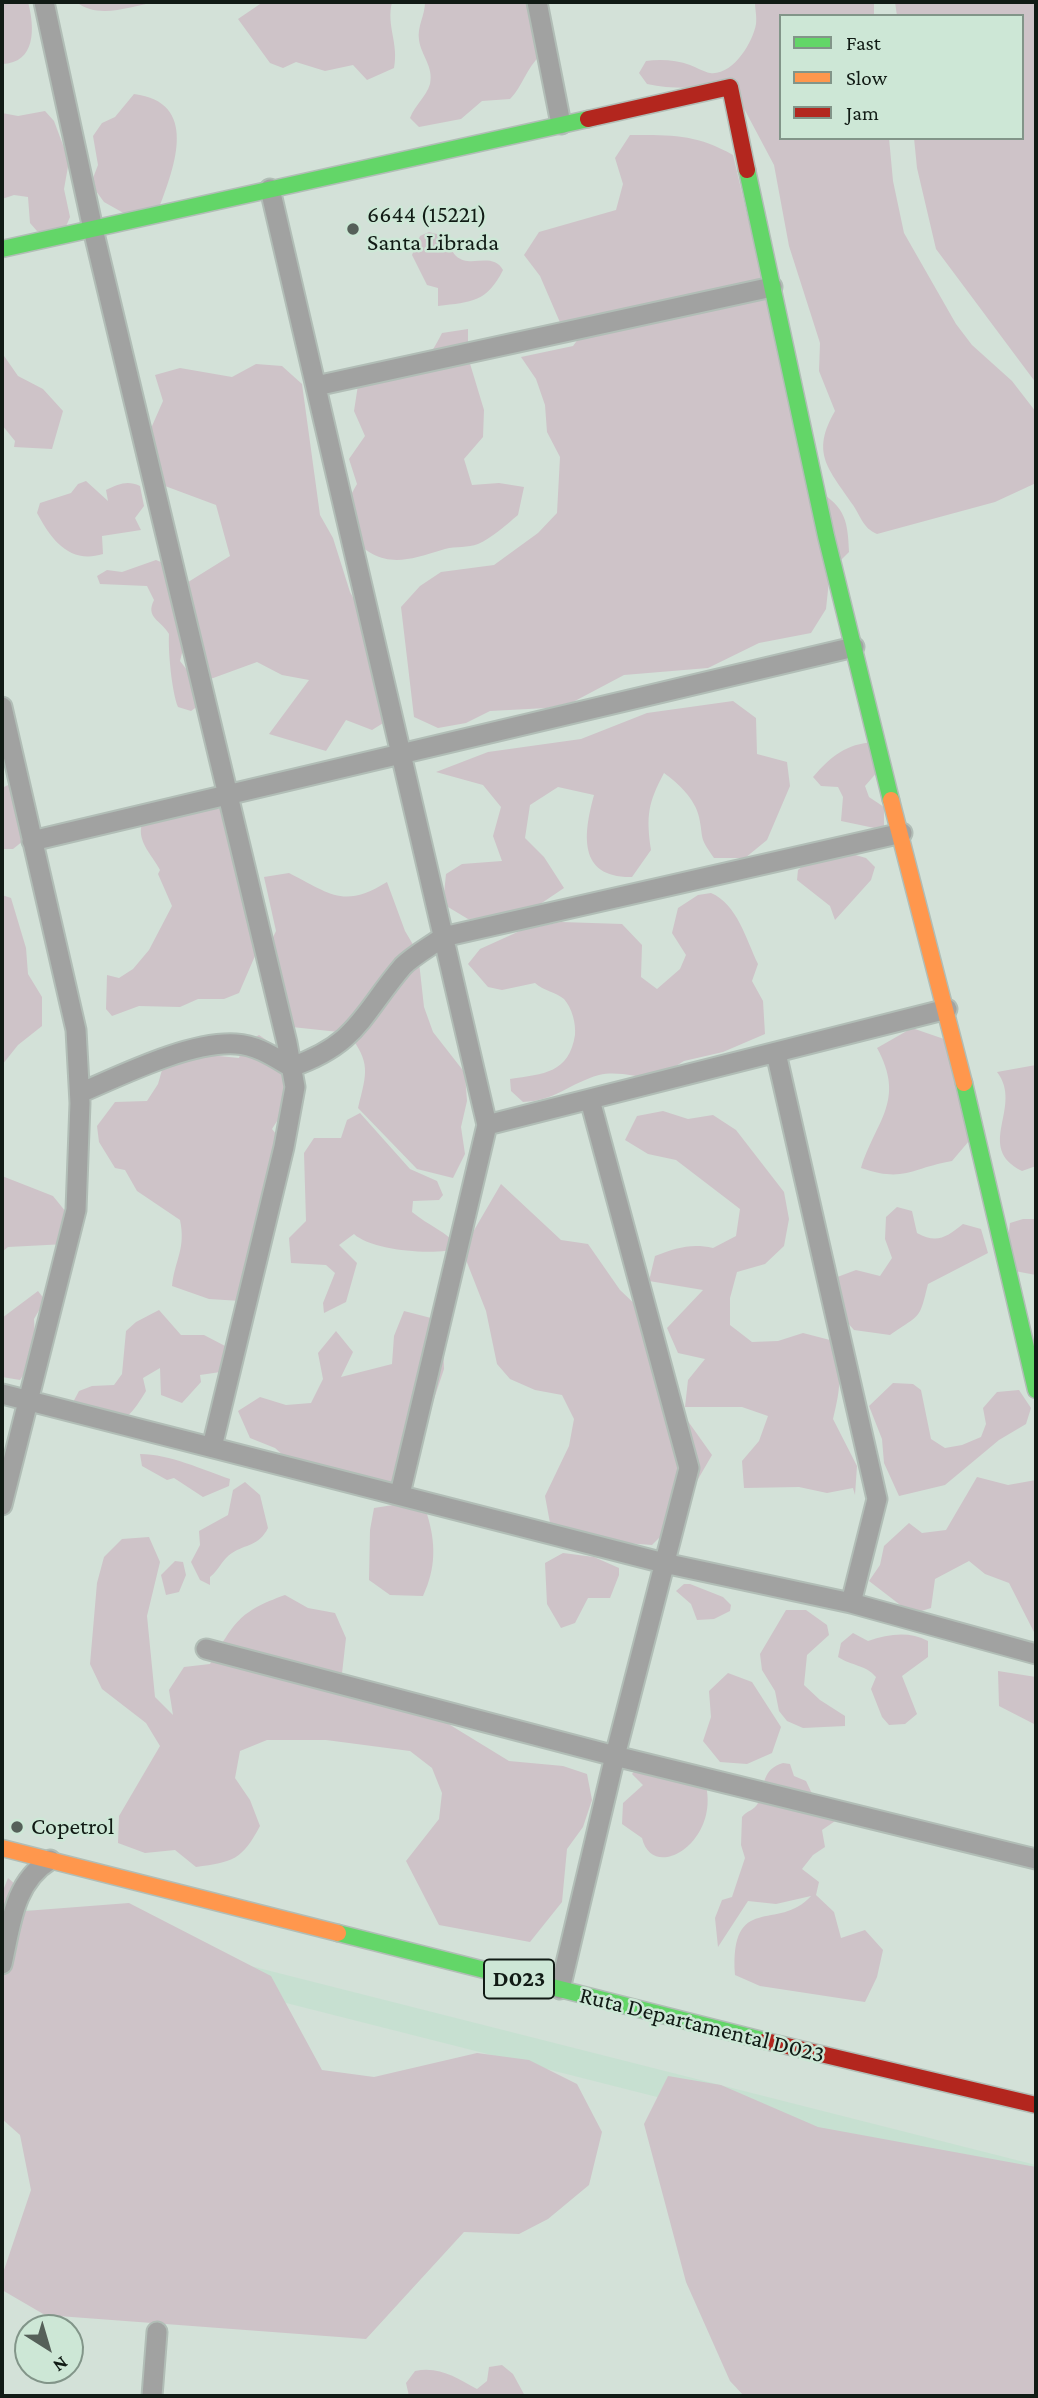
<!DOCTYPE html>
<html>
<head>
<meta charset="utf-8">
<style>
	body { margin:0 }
	#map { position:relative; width:1038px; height:2398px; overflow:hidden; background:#d3e1d8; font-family:"Crimson Pro",serif }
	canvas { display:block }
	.frame { position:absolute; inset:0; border:4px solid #111b15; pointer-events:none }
	.legend { position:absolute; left:779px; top:14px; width:245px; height:126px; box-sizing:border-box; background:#cde7d6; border:2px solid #829589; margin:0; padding:9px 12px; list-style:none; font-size:21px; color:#111b15 }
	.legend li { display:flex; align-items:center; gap:14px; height:35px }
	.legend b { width:35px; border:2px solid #829589 }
	.north { position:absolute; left:14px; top:2314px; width:70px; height:70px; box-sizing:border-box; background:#cde7d6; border:2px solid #829589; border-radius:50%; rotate:143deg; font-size:19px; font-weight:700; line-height:28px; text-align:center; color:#111b15 }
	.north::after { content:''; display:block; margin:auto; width:24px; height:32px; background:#556059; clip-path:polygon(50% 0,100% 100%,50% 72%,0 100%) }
</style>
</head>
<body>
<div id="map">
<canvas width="1038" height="2398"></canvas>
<div class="frame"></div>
<ul class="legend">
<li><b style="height:9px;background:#63d668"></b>Fast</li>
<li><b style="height:9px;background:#ff974d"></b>Slow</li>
<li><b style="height:9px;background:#b3261e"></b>Jam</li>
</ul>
<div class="north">N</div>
</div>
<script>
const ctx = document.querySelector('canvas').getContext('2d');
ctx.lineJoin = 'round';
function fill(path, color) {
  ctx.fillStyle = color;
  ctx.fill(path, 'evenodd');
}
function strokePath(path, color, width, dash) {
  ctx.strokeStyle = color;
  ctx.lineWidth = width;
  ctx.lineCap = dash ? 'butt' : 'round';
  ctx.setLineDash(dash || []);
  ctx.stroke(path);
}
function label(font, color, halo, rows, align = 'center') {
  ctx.font = font + ' "Crimson Pro",serif';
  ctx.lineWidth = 5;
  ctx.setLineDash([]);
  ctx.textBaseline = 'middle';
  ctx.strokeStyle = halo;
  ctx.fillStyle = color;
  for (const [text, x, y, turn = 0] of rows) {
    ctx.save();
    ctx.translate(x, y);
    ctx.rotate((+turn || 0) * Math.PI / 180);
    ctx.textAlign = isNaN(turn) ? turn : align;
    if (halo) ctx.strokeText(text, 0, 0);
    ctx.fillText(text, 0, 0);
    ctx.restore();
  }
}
const built = new Path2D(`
	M2,1903l1034,262v28l-1034,-262z`);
const green = new Path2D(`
	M2,2h26c7,26 8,61 -26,62z
	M76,2h81c-28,4 -57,18 -81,0z
	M263,2h129c-6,24 7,41 2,66l-27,12 -14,-15 -28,6 -29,-9 -13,6 -13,-5 -32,-44z
	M425,2h110l6,53c-15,13 -18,31 -31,44l-28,2 -21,18 -42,8 -9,-9c5,-13 16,-21 20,-34 4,-17 -9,-29 -11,-44 -2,-14 6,-24 6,-38z
	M755,2h119v14h-93v122h108l4,43 11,52 52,91 16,21 40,36 24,31v71l-41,19 -118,32c-14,-6 -16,-17 -24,-29 -24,-36 -43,-51 -18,-94l-16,-40 1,-28 -31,-97 -15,-81 -43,-81c-28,4 -56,6 -84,0l-8,-11 7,-12c14,-2 31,-1 44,4 6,2 14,7 20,8 23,3 43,-31 46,-49 1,-7 -1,-15 -1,-22z
	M895,2h141v381l-100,-134 -19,-81 -3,-30h108v-122h-125z
	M134,94c65,8 41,72 25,114l-32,7 -23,-13 -8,-11 -3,-13 5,-13 -5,-29 9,-13 13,-6z
	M45,111l9,10 15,40 -5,28 6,28 -6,14h-27l-7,-8 -2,-26 -14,-2 -12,4v-86l16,3z
	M630,135c42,0 66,-1 103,20l79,332c31,18 36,29 37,65l-19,19 -4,38 -15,24 -52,10 -51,25 -84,7 -51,27 -26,6 -57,3 -24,12 -28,5 -24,-11 -13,-110 19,-21 21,-14 53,-7 44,-32 19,-20 3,-56 -13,-25 -2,-27 -9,-26 -15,-22 52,-11 16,-22 -27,3 -22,-51 -16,-21 15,-23 77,-22 7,-26 -8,-26z
	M429,232l15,4c4,6 7,15 12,20 14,13 36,-5 47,14 -16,32 -31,32 -65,36v-18l-11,-3 -15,-30 8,-19z
	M468,329v28l16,53 -1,27 -19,22 8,26 27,-2 25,4 -6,28c-12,10 -26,23 -40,29 -10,4 -22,2 -33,5 -45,14 -63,20 -99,-16l-2,-26 13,-23 -8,-25 16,-23 -11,-25 4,-26c47,-4 62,-8 84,-52z
	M2,353l16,23 25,13 20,22 -11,38 -38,-2 1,-6 -13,-16z
	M256,364l26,2 20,18 18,131 13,23 17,54 26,47 12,81 -16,10 -26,-10 -20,31 -57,-17 40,-54 -27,-5 -25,-13 -52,19 -20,-18 5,-27 -5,-52 45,-28 -14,-51 -51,-19 -24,-16 -7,-26 18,-18 11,-25 -8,-26 25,-7 52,9z
	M86,481l22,20 -2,-11c13,-6 21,-10 34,-4l4,20 -9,12 6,12 -39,6 1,18c-33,10 -51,-13 -66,-41l3,-10 31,-10 7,-9z
	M156,560l12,5 15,84 -3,12 15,19 3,26 -7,5 -13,-4c-6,-15 -10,-55 -9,-73 -8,-14 -24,-16 -15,-34l-7,-14 -47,-2 -3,-8 10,-6 15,2z
	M733,701l23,17 1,36 30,8 3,24 -23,54 -22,18h-31c-16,-23 -10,-18 -15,-41 -4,-18 -21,-34 -35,-44 -16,30 -18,43 -13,77l-19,27c-54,1 -49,-42 -38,-82l-36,-8 -28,18 -5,33 19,19 20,31 -43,29 -53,2 -25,-15 3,-30 16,-10 40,-3 -9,-25 8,-29 -18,-22 -47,-13 52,-20 93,-13 66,-26z
	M874,742l5,28 -14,16 4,11 15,10v23l-43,-9 2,-24 -5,-10 -17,-1 -8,-9c18,-21 33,-33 61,-35z
	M10,784l6,1 17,48 -20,16h-11v-61z
	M198,805l33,6 30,131 -22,51 -15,6h-26l-18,8 -41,-1 -27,10 -6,-7 1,-34 12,3 14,-9 16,-19 23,-44 -14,-32 2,-4c-9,-17 -25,-30 -17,-49z
	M852,854l14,4 9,9 -4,13 -36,40 -5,-14 -33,-26 1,-10 17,-15z
	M289,873c42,21 54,36 98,9l18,49 13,22 6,54 9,25 32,41 2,28 -6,26 4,27 -12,24 -36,-9 -59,-61c9,-36 13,-45 -10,-75l-56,-6 -32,-46 5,-27 11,-23 -12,-54z
	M711,893c26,11 35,46 47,71l-6,17 11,20 2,33 -42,18 -39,9 -31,19c-17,-4 -37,-9 -54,-5 -29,8 -44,26 -76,27l-12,-11 -1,-12c34,-5 59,-6 65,-44 1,-12 -3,-27 -11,-36 -8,-7 -20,-8 -29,-16l-33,7 -14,-3 -20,-23 12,-15 42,-19 39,-8 61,2 20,21 -1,32 16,12 23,-20 6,-14 -14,-22 6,-25 20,-13z
	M2,895l9,3 15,50 2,26 14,23v29l-24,19 -16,20z
	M912,1028l32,11 25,102 -17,20c-41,7 -47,22 -91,7 15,-48 45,-67 16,-120z
	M259,1035l20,14 8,32 -8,37 -7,11 9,11 -40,161 -32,-2 -37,-13c3,-27 14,-37 8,-66l-43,-29 -12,-21 -10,-2 -16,-26 -2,-16 18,-24 32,-1 11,-17 4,-14 27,-17 50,5 4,-13z
	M1036,1065v101l-14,5c-48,-24 2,-64 -25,-99z
	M663,1111l25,8 25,-4 23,15 48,62 5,27 -5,27 -19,18 -28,8 -7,26v27l22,17 26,-1 25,-8 27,7c13,31 11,46 3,79l24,47 -2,29 -2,-7 -26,5 -28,-6 -55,1 -2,-27 17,-20 9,-25 -26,-9h-57l3,-27 17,-21 -27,-6 -11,-25 36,-38 -54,-9 6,-25c21,-8 36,-13 58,-8l23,-12 4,-27 -64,-49 -28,-6 -23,-14 12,-24z
	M360,1113l50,56 27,12 6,14 -4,5 -26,1 -1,11c17,14 34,19 48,36 -24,8 -88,3 -106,-14l-15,11 18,18 -11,39 -22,11 -1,-10 12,-30 -9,-8 -35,-2 -2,-25 17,-17 -2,-68 10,-15h27l6,-18z
	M2,1176l51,20 17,21 -4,27 -58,3 -6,5z
	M501,1184l60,56 27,4 32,46 20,19 23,77 49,69 -41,71 -19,19 -53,-4 -49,-18 -5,-27 24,-50 5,-27 -12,-24 -27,-5 -25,-11 -13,-15 -11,-53 -20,-51 7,-28z
	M897,1207l15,4 5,22c20,11 30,4 46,-9l18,5 7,24 -60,31c-9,36 -6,29 -38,51l-36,-5 -22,-25v-26l24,-9 24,6 12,-18 -7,-19 1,-22z
	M1023,1219h13v56l-32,-6 6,-46z
	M38,1291l7,9 -11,19 2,37 -16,24 -18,-3v-59z
	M159,1310l22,25h23l23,12v24l-27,4 1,7 -19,21 -21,-8 -1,-27 -17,10 3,13c-21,35 -27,34 -66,33l-9,-18 8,-15 13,-5 22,-1 8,-11 4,-43 10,-9z
	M404,1311l27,7 12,23 1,28 -38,114 -26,11 -85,-28 -20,-18 -25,-10 -12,-27 22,-14 26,8 25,-2 12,-24 -5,-26 18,-22 17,21 -12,25 51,-13 2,-28z
	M893,1383l20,1 8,6 10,49 14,9 17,-3 19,-8 5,-13 -3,-16 14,-16 22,-2 12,18 -5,16 -27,16 -54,45 -46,11 -15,-33 -2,-24 -13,-33z
	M140,1454c30,0 63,16 90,25l-1,7 -26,11 -29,-19 -7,2 -25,-14z
	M977,1477l31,8 28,-5v156l-27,-53 -24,-9 -16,-13 -34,18 -4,29 -19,6 -43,-33 11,-16 4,-19 25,-23 13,10 24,-3z
	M245,1482l15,13 8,33c-9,18 -22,16 -36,25 -9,5 -13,17 -22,24v8l-10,-5 -9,-18 9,-17 -1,-14 29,-16 5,-25z
	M393,1505l29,4 5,5c9,29 9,54 -4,82l-33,-1 -21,-15 1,-50 4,-22z
	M149,1537l11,25 -13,54 8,81 18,18 -4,-25 15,-23 26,-3c25,-42 28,-52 75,-69l23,13 27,5 11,25 -6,53 102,29 67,41 54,5 24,8 5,26 -9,27 -16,22 -5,53 -32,40 -91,-17 -33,-64 33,-42 3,-26 -10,-25 -22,-17 -84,-11h-59l-27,11 -5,27 15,22 10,26c-18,34 -27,36 -64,41l-21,-17 -30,3 -27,-10 1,-27 41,-70 -14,-23 -44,-34 -12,-25 7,-81 7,-26 18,-18z
	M563,1553l31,4 25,11v7l-9,23h-22l-13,25 -14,5 -14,-24 -2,-41z
	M175,1561l8,1 3,13 -7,17 -13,3 -5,-20z
	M684,1584h6l33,13 8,8 -1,6 -16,8 -17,1 -6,-16 -15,-13z
	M786,1610h20l21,15 2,10 -22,20 -3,30 16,15 25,16v10l-42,2 -16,-7 -8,-10 -4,-20 -13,-21 -2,-16z
	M853,1633l15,8c21,-7 41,-10 60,0v16l-26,19 15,38 -12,10 -16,1 -7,-8 -11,-28 5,-12c-10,-12 -24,-11 -38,-20l3,-14z
	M998,1671l38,6v48l-37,-19z
	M728,1673l24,9 29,45 -9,26 -25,11 -27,-2 -17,-21 8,-24 -2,-26z
	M783,1763l7,1 4,12 12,5 8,17 24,21 -16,11 3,17 -12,8 -11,14 17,13 -3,13 18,17 7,26 24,-8 18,20 -6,27 -12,25 -105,-16 -25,-11c-5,-84 43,-42 76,-79l-35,8 -28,-3 -30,46 -3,-29 7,-18 10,-3 13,-39 -4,-13 1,-28c4,-6 13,-7 16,-14 7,-18 4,-34 25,-40z
	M635,1770l70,12c17,59 -52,102 -63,56l-20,-14 1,-21 20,-18 -11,-11z
	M8,1878l7,6 -6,23 16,4 104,-8 142,73 51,94 52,7 103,-24 52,7 48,24 25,48 -13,53 -41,34 -29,15 -55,-2 -98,107 -321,-24 -43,-25v-14l29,-86 -11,-55 -18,-16v-226z
	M668,2076l53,9 97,42 218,40v229h-292l-14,-15 -44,-99 -42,-158z
	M502,2365l11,9 12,22h-116l-3,-13 9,-12c25,-5 41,7 62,18l10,-8 2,-14z`);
const street = new Path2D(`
	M44,2l49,227 194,814 8,44 -11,60 -72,300
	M537,2l24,122
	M270,189l217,936 -87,369
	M316,386l456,-99
	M2,707l74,323 4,73 -4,107 -74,295
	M32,841l822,-194
	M776,1053l101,446 -26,104
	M80,1093c42,-18 110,-52 156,-49 21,1 38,13 55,23 67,-23 71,-53 112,-101 11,-11 28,-20 40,-29l459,-104
	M487,1125l460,-116
	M2,1394l662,169 187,40 185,51
	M206,1649l409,107 421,103
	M2,1964c9,-39 11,-81 48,-104
	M560,1989l55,-233 74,-288 -99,-368
	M152,2396l5,-64`);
const fast = new Path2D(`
	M747,170l79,366 65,264
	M2,249l586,-130
	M964,1083l72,307
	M338,1933l428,108`);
const slow = new Path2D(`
	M891,800l73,283
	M2,1848l336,85`);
const jam = new Path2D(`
	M588,119l142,-32 17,83
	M766,2041l270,64`);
const markers = [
	[353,229,7,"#556059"],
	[17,1827,7,"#556059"]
];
const shields = [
	[519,1979,70]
];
const shieldNames = [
	["D023",519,1979]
];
const poiNames = [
	["6644 (15221)",367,215],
	["Santa Librada",367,243],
	["Copetrol",31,1827]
];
const streetNames = [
	["Ruta Departamental D023",702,2025,14]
];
fill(built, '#c7e0d1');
fill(green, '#cec3c8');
strokePath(street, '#b1bdb6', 23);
strokePath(fast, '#b1bdb6', 19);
strokePath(slow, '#b1bdb6', 19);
strokePath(jam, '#b1bdb6', 19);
strokePath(street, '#a1a2a1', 19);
strokePath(fast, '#63d668', 16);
strokePath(slow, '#ff974d', 16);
strokePath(jam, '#b3261e', 16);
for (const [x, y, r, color] of markers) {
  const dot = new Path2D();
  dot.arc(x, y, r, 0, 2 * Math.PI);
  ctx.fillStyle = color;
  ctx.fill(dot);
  strokePath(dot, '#cde7d6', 2.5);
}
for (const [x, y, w] of shields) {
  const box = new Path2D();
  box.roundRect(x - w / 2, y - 19.5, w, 39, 5);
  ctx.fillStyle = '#cde7d6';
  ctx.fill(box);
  strokePath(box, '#111b15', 2);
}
label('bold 23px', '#111b15', null, shieldNames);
label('24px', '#111b15', '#cde7d6', poiNames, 'left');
label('24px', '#111b15', '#cde7d6', streetNames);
</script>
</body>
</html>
